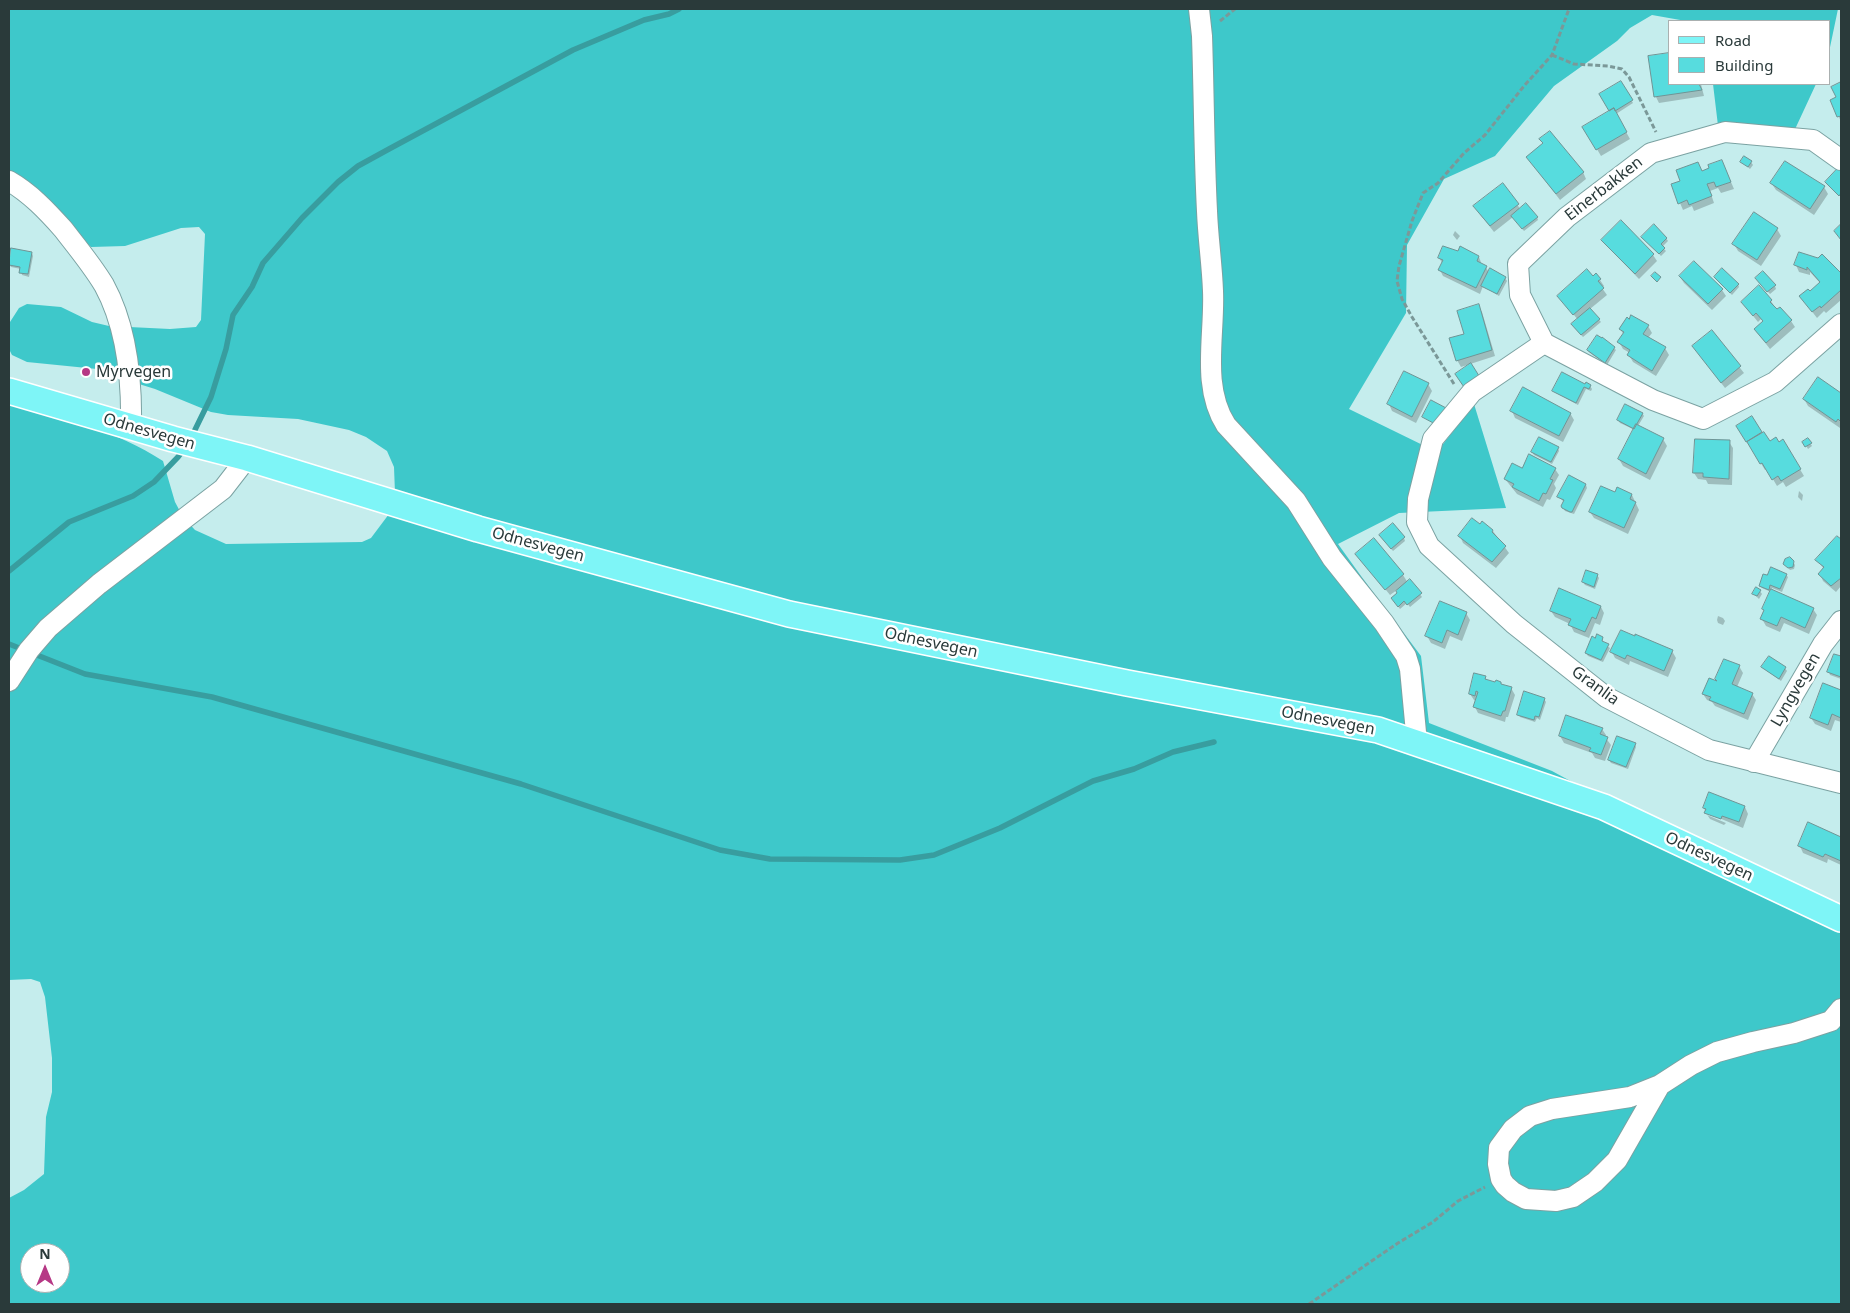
<!DOCTYPE html>
<html>
<head>
<meta charset="utf-8">
<style>
	body { margin:0 }
	#map { position:relative; width:1850px; height:1313px; overflow:hidden; background:#c5eded; font-family:"Noto Sans",sans-serif }
	canvas { display:block }
	.frame { position:absolute; inset:0; border:10px solid #2a3a3a; pointer-events:none }
	.legend { position:absolute; left:1668px; top:20px; width:162px; height:65px; box-sizing:border-box; background:#fff; border:1px solid #aab0b0; margin:0; padding:6px 9px; list-style:none; font-size:15px; color:#2a3a3a }
	.legend li { display:flex; align-items:center; gap:10px; height:25px }
	.legend b { width:25px; border:1px solid #aab0b0 }
	.north { position:absolute; left:20px; top:1243px; width:50px; height:50px; box-sizing:border-box; background:#fff; border:1px solid #aab0b0; border-radius:50%; rotate:0deg; font-size:14px; font-weight:700; line-height:20px; text-align:center; color:#2a3a3a }
	.north::after { content:''; display:block; margin:auto; width:18px; height:22px; background:#b63885; clip-path:polygon(50% 0,100% 100%,50% 72%,0 100%) }
</style>
</head>
<body>
<div id="map">
<canvas width="1850" height="1313"></canvas>
<div class="frame"></div>
<ul class="legend">
<li><b style="height:6px;background:#7ef5f7"></b>Road</li>
<li><b style="height:14px;background:#57dcde"></b>Building</li>
</ul>
<div class="north">N</div>
</div>
<script>
const ctx = document.querySelector('canvas').getContext('2d');
ctx.lineJoin = 'round';
function fill(path, color) {
  ctx.fillStyle = color;
  ctx.fill(path, 'evenodd');
}
function strokePath(path, color, width, dash) {
  ctx.strokeStyle = color;
  ctx.lineWidth = width;
  ctx.lineCap = dash ? 'butt' : 'round';
  ctx.setLineDash(dash || []);
  ctx.stroke(path);
}
function label(font, color, halo, rows, align = 'center') {
  ctx.font = font + ' "Noto Sans",sans-serif';
  ctx.lineWidth = 5;
  ctx.setLineDash([]);
  ctx.textBaseline = 'middle';
  ctx.strokeStyle = halo;
  ctx.fillStyle = color;
  for (const [text, x, y, turn = 0] of rows) {
    ctx.save();
    ctx.translate(x, y);
    ctx.rotate((+turn || 0) * Math.PI / 180);
    ctx.textAlign = isNaN(turn) ? turn : align;
    if (halo) ctx.strokeText(text, 0, 0);
    ctx.fillText(text, 0, 0);
    ctx.restore();
  }
}
const forest = new Path2D(`
	M9,9h1829l-9,43v-31h-143l-34,-6 -22,13 -13,13 -63,45 -59,70 -51,23 -37,66 -1,68 -57,96 88,43 37,-48 32,104 -107,5 -61,31 23,32 60,80 8,67 123,48 46,25 119,54 16,4 108,55v395h-1832v-106l15,-8 20,-16 2,-57 6,-25v-34l-7,-61 -5,-15 -9,-3 -22,1v-577c53,15 107,27 154,58l12,41 8,15 12,13 31,14 136,-2 9,-4 21,-28 3,-17 -1,-26 -7,-16 -21,-14 -17,-7 -51,-11 -70,-4 -17,-3 -56,-23 -16,-5 -32,-14 -80,-8 -15,-7 -3,-6 1,-27 9,-14 8,-4 34,3 31,15 17,4 61,3 26,-2 5,-7 4,-86 -6,-7 -18,1 -56,18 -34,1 -82,-71zM30,1253h30v30h-30z
	M1713,84h103l-26,56 -71,-6z`);
const shadow = new Path2D(`
	M1621,83l12,20 -17,11 14,25 -29,17 -17,-29 27,-16z
	M1669,84h32l3,12 -45,7 -3,-6z
	M1841,84v38l-9,-22 5,-2 -4,-11z
	M1541,140l42,32 3,7 -26,21 -33,-43 17,-13z
	M1722,161l12,28 -13,4 -3,-5 -8,3 4,12 -20,8 -2,-5 -9,4 -3,-7 2,-21 16,-19 4,9z
	M1742,162h9l2,3 -3,4z
	M1772,184l52,3 4,7 -14,21 -38,-25z
	M1517,204l3,5 17,8 1,3 -14,11 -11,-14 -19,15 -15,-19z
	M1621,222l32,33 4,6 -18,18 -32,-33 -4,-6z
	M1777,229l4,7 -20,30 -23,-15 -4,-7z
	M1455,231l5,5 -3,4 -4,-5z
	M1643,237l23,1 2,3 -6,6 4,4 -5,5z
	M12,249l20,4 1,3 -4,21 -7,-2 -1,-6 -10,-2 -2,-3z
	M1822,256l19,19v25l-15,13 -2,-2 -7,7 -16,-21 9,-4 11,-9 -11,-12v3l-11,-3 -3,-7 22,-6z
	M1479,257l3,8 4,2 3,6 16,5 2,3 -8,15 -16,-10 -3,8 -37,-18 -3,-6 3,-6 -4,-6z
	M1680,277l42,13 4,6 -14,14 -28,-27z
	M1593,278l7,2 4,6 -2,2 5,7 -17,14 11,13 -18,15 -9,-10 4,-7 -19,-24z
	M1715,278l23,6 1,3 -7,8z
	M1758,281l17,5 1,3 -6,5z
	M1771,301l4,6 16,14 4,6 -25,22 -15,-19 9,-7 -3,-4 -3,3 -16,-20z
	M1478,306l4,6 13,44 -34,11 -4,-7 8,-25z
	M1648,326l4,7 -4,5 17,10 4,7 -13,21 -23,-14 -4,-7 1,-2 -7,-4 -4,-7 5,-7 -4,-6z
	M1712,332l32,41 -19,15 -32,-42z
	M1614,348l2,2 -9,15 -17,-12 -2,-2z
	M1405,372l23,12 4,7 -16,32 -24,-12 -3,-7z
	M1818,379l23,16 -1,33 -32,-22 -4,-7z
	M1590,386l2,3 -1,2 -5,-2 -8,16 -22,-12 -2,-2z
	M1512,411l58,2 4,7 -11,22 -48,-24z
	M1642,413l2,3 -6,10 25,13 4,7 -17,34 -27,-14 -4,-7 16,-29 -15,-7 -2,-3z
	M1752,418l10,16 7,8 10,2 4,-3 21,35 -18,11 -3,-5 -6,4 -10,-17 -2,1 -27,-44z
	M1808,440l4,6 -4,3 -4,-7z
	M1729,442l4,6 -1,37 -24,-1 -2,-4 -8,-1 -4,-6z
	M1558,448l1,3 -7,13 -18,-9 -2,-3z
	M1523,469h32l4,6 -5,9 2,4 -6,12 -3,-1 -4,8 -26,-13 -12,-15z
	M1569,477l17,8 1,3 -13,26 -9,-3 -3,-5 2,-4 -5,-5z
	M1618,489l14,6 7,15 -11,24 -34,-16 -4,-6 25,-18z
	M1799,491l4,4 -1,6 -4,-4z
	M1480,525l13,6 16,22 -13,15 -33,-25 -3,-7z
	M1838,537l3,4v45l-5,6 -13,-11 -3,-7 4,-5 -7,-9z
	M1382,538h22l1,3 -12,10z
	M1357,554l46,21 5,8 2,-2 12,16 -12,10 -3,-4 -7,6 -6,-8 5,-8 -2,-3 -7,5z
	M1793,562l2,3 -1,4 -4,1 -5,-6z
	M1597,575l2,3 -4,11 -10,-4 -2,-3z
	M1786,575l2,2 -6,15 -10,-4 -1,2 42,19 4,6 -8,19 -25,-11 -4,9 -14,-6 -4,-7 3,-7 -1,-3 7,-17 -9,-4 -2,-2 8,-9z
	M1760,591l2,3 -3,5 -5,-5z
	M1601,607l3,6 -4,12 -5,-2 -6,15 -15,-6 -4,-8 -15,-7 -4,-6z
	M1466,613l4,7 -8,21 -12,-5 -5,13 -14,-6 -4,-7z
	M1718,616l5,2 2,3 -2,4 -5,-2 -1,-3z
	M1602,638l1,5 7,5 -7,14 -15,-6 -2,-3z
	M1672,651l4,7 -8,19 -38,-16 -1,4 -14,-7 -3,-6z
	M1835,655l6,3v21l-11,-4 -1,-3z
	M1739,666l4,7 -6,14 15,7 4,6 -8,20 -33,-14 -3,-4 -5,-2 -4,-6 16,-11z
	M1763,668h22l2,3 -6,10z
	M1485,677l2,4 9,3 5,-1 1,3 9,2 4,7 -7,22h-2l-1,5 -27,-9 -3,-6 1,-6 -2,-1 -4,-6z
	M1824,685l17,7v30l-6,-2 -4,11 -16,-7 -4,-6z
	M1544,699l2,3 -6,18 -3,-2 -2,4 -15,-5 -1,-2z
	M1602,729l4,6 -1,2 6,8 -6,16 -10,-3 -3,-5 -28,-10 -4,-7z
	M1635,744l1,3 -8,22 -17,-6 -2,-3z
	M1710,794l35,13 3,7 -5,14 -36,-15v2l19,8 -2,2 -14,-6 -4,-6 -2,-5z
	M1809,824l32,14v27l-13,-6 -1,4 -24,-10 -3,-7z`);
const stream = new Path2D(`
	M191,438l20,-41 15,-48 7,-34 19,-28 11,-24 39,-45 36,-36 20,-16 31,-17 184,-99 71,-30 25,-6 10,-5
	M9,571l60,-49 64,-26 21,-14 24,-25 7,-9
	M9,644l76,30 127,23 309,87 199,66 50,9 130,1 34,-5 66,-27 93,-47 41,-12 39,-17 41,-10`);
const building = new Path2D(`
	M1669,53v31h30l3,6 -48,7 -6,-41z
	M1621,81l12,19 -18,11 -1,-3 -5,3 -10,-17z
	M1841,82v34l-4,1 -7,-17 6,-3 -5,-10z
	M1614,108l13,24 -31,18 -14,-23z
	M1550,131l34,41 -28,22 -30,-37 17,-14 -4,-4z
	M1744,156l8,5 -4,6 -8,-5z
	M1722,160l9,22 -15,5 -2,-5 -7,2 5,12 -23,9 -2,-5 -9,4 -7,-20 9,-3 -4,-11 22,-8 4,9 7,-3 -1,-3z
	M1785,161l40,25 -15,23 -40,-26z
	M1839,167l2,3v23l-2,3 -14,-14z
	M1503,183l16,21 -29,22 -17,-20z
	M1526,203l12,14 -16,12 -11,-13z
	M1754,212l24,16 -21,32 -25,-16z
	M1621,220l33,34 -19,20 -34,-34z
	M1654,224l13,14 -6,6 4,4 -6,6 -18,-17z
	M1841,224v16l-7,-9z
	M1443,246l15,5 2,-5 19,10 -2,5 10,5 -11,22 -38,-18 5,-10 -5,-2z
	M11,248l21,4 -4,22 -9,-1 1,-6 -11,-2z
	M1799,252l19,6 4,-4 19,19v17l-20,18 -1,-2 -8,6 -13,-16 9,-7 2,2 10,-9 -13,-15v3l-13,-5z
	M1694,261l29,28 -15,15 -29,-28z
	M1490,268l16,9 -9,17 -16,-8z
	M1722,268l17,16 -9,9 -16,-16z
	M1587,269l6,7 3,-3 5,6 -3,2 6,7 -31,27 -16,-19z
	M1763,271l13,14 -9,7 -12,-14z
	M1655,272l6,5 -4,5 -6,-6z
	M1759,285l13,15 -2,2 7,7 3,-2 12,13 -26,23 -12,-14 9,-8 -7,-8 -3,3 -12,-14z
	M1479,304l13,46 -36,11 -7,-23 15,-4 -7,-23z
	M1590,308l10,11 -19,16 -10,-11z
	M1631,315l18,10 -6,9 23,13 -14,24 -25,-16 3,-5 -13,-8 7,-10 -5,-3 8,-12 2,2z
	M1712,330l29,36 -20,17 -29,-37z
	M1597,335l5,3v-1l13,10 -10,16 -18,-13z
	M1471,363l10,16 -15,11 -11,-16z
	M1404,371l25,12 -17,34 -25,-13z
	M1562,372l23,12 1,-2 5,3 -2,4 -5,-2 -8,16 -24,-12z
	M1818,377l23,16v29l-3,-3 -2,3 -33,-23z
	M1523,387l48,26 -12,23 -49,-25z
	M1431,400l17,9 -9,17 -17,-9z
	M1625,404l18,9 -9,16 -17,-9z
	M1752,416l10,16 -16,10 -10,-16z
	M1636,424l28,14 -18,36 -28,-15z
	M1764,432l6,9 6,-4 3,5 4,-3 18,30 -20,12 -3,-5 -6,4 -10,-17 -2,1 -13,-22z
	M1539,437l20,10 -8,15 -20,-10z
	M1808,438l4,5 -7,4 -3,-5z
	M1695,439l35,1 -1,39 -26,-2v-4h-10z
	M1529,454l27,14 -6,11 3,1 -7,14 -3,-1 -4,8 -27,-14 2,-3 -10,-5 8,-16 10,5z
	M1569,475l17,9 -14,28h-2l-8,-4 -1,-2 3,-6 -7,-3z
	M1601,486l14,6 2,-5 15,7 -2,5 6,3 -12,26 -35,-16z
	M1472,518l8,6 2,-3 11,9 -1,2 14,14 -14,16 -34,-26z
	M1393,523l12,14 -14,12 -12,-14z
	M1837,536l4,3v39l-10,8 -13,-12 6,-7 -9,-7z
	M1374,538l30,36 -19,16 -30,-36z
	M1790,557l4,4 -1,6 -5,1 -5,-4 2,-5z
	M1771,567l16,7 -7,15 -10,-4 -1,5 -10,-4 4,-12 4,1z
	M1586,570l12,4 -4,13 -12,-5z
	M1410,579l12,14 -15,12 -3,-4 -6,6 -7,-9 6,-5 -1,-2z
	M1756,587l5,3 -4,6 -5,-2z
	M1559,588l42,18 -5,13 -4,-2 -7,15 -17,-7 3,-6 -21,-8z
	M1771,589l43,19 -9,20 -24,-11 -4,9 -17,-7 4,-9 -2,-1z
	M1440,601l27,11 -9,23 -11,-5 -5,13 -17,-7z
	M1621,630l14,6v-2l38,16 -9,21 -37,-16 -2,4 -15,-7z
	M1597,634l6,3 -1,4 7,3 -8,16 -16,-7 7,-17 3,2z
	M1834,654l7,2v21l-14,-5z
	M1769,656l17,11 -7,12 -18,-12z
	M1724,659l16,6 -8,19 21,9 -9,21 -35,-14 2,-3 -9,-3 7,-16 8,3 -2,-2z
	M1474,673l12,3 -1,3 10,3 1,-2 5,2v2l11,3 -7,24h-2l-2,5 -28,-9 5,-15 -2,-1 -1,5 -6,-2z
	M1823,683l18,7v28l-9,-4 -4,11 -18,-7z
	M1524,691l21,7 -6,19 -4,-1 -1,4 -17,-5z
	M1566,715l37,13 -3,6 8,3 -7,18 -12,-4 2,-3 -32,-12z
	M1617,736l19,7 -10,24 -18,-7z
	M1709,792l36,14 -6,16 -17,-6 -1,3 -17,-6 2,-4 -3,-1z
	M1808,822l33,15v24l-16,-7 -2,3 -25,-11z`);
const path = new Path2D(`
	M1220,21l15,-12
	M1552,55l22,9 34,2 14,3 7,8 27,55
	M1454,384l-42,-67 -10,-18 -5,-18 2,-15 13,-45 11,-28 15,-10 26,-30 21,-18 39,-49 28,-31 17,-46
	M1309,1304l89,-61 35,-21 25,-21 27,-14`);
const minor = new Path2D(`
	M1199,9l3,27c2,58 2,117 5,175 1,27 5,53 6,80 2,44 -12,95 13,134l70,76 36,57 52,65 22,33 4,13 7,74
	M1841,160l-28,-20 -88,-8 -74,21 -84,64 -49,47 2,31 24,48 109,57 50,19 72,-37 66,-58
	M9,181c21,12 38,30 54,48 14,18 29,36 41,56 23,42 28,95 27,142
	M1544,343l-72,49 -39,47 -15,60 -1,23 12,24 85,78 92,73 103,53 132,33
	M9,681l20,-31 19,-22 51,-44 124,-95 24,-31
	M1754,762l69,-118 18,-23
	M1660,1085l-43,75 -22,22 -22,15 -17,4 -30,-2 -13,-7 -8,-7 -4,-6 -3,-15 1,-16 14,-19 17,-13 22,-7 78,-12 30,-12 31,-20 26,-13 36,-10 41,-9 37,-12 10,-12`);
const major = new Path2D(`
	M9,391l164,48 74,19 231,71 311,85 338,69 251,47 226,77 237,112`);
const markers = [
	[86,372,5,"#b63885"]
];
const streetNames = [
	["Einerbakken",1604,189,-38],
	["Odnesvegen",149,432,16],
	["Odnesvegen",538,545,15],
	["Odnesvegen",931,643,12],
	["Granlia",1595,686,36],
	["Lyngvegen",1796,690,-60],
	["Odnesvegen",1328,721,11],
	["Odnesvegen",1709,857,25]
];
const poiNames = [
	["Myrvegen",96,372]
];
fill(forest, '#3ec8ca');
fill(shadow, '#0003');
strokePath(stream, '#389d9f', 5.5);
fill(building, '#57dcde');
strokePath(building, '#6f9495', 1);
strokePath(minor, '#7ba2a2', 22);
strokePath(major, '#fff', 28);
strokePath(path, '#7b9898', 3, [5, 2.5]);
strokePath(minor, '#fff', 20);
strokePath(major, '#7ef5f7', 25);
for (const [x, y, r, color] of markers) {
  const dot = new Path2D();
  dot.arc(x, y, r, 0, 2 * Math.PI);
  ctx.fillStyle = color;
  ctx.fill(dot);
  strokePath(dot, '#fff', 2);
}
label('16px', '#2a3a3a', '#fff', streetNames);
label('16px', '#2a3a3a', '#fff', poiNames, 'left');
</script>
</body>
</html>
